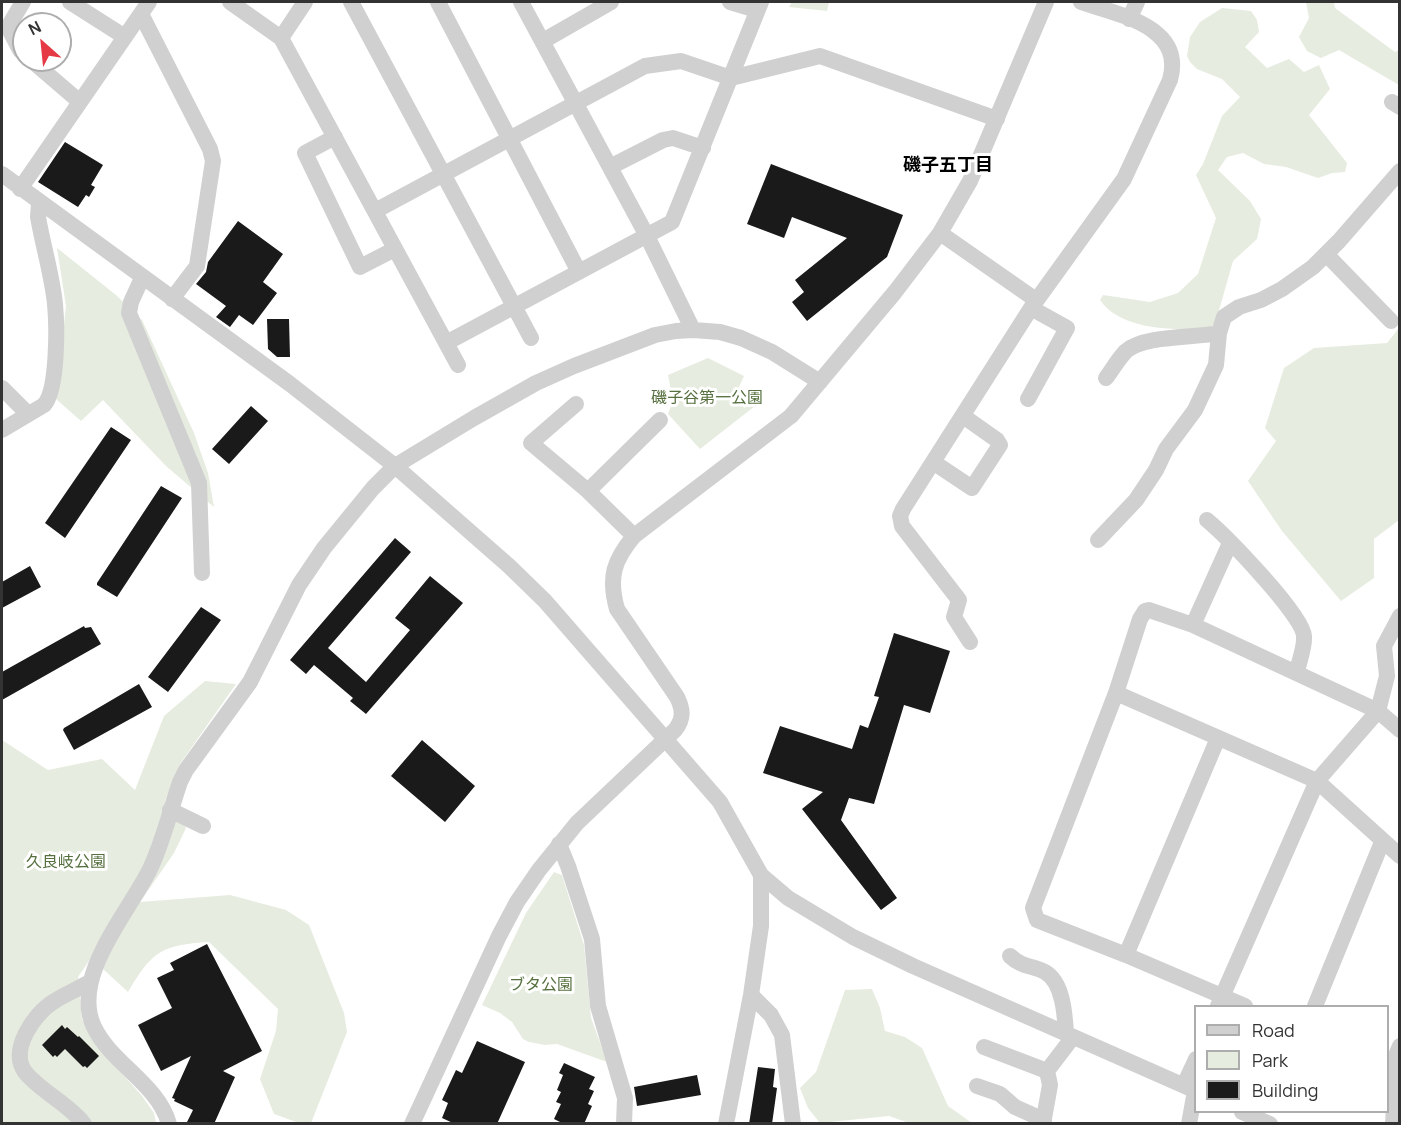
<!DOCTYPE html>
<html>
<head>
<meta charset="utf-8">
<style>
	body { margin:0 }
	#map { position:relative; width:1401px; height:1125px; overflow:hidden; background:#fff; font-family:Manrope,sans-serif }
	canvas { display:block }
	.frame { position:absolute; inset:0; border:3px solid #333; pointer-events:none }
	.legend { position:absolute; left:1194px; top:1005px; width:195px; height:108px; box-sizing:border-box; background:#fff; border:2px solid #adadad; margin:0; padding:8px 10px; list-style:none; font-size:18px; color:#333 }
	.legend li { display:flex; align-items:center; gap:12px; height:30px }
	.legend b { width:30px; border:2px solid #adadad }
	.north { position:absolute; left:12px; top:12px; width:60px; height:60px; box-sizing:border-box; background:#fff; border:2px solid #adadad; border-radius:50%; rotate:333deg; font-size:16px; font-weight:700; line-height:24px; text-align:center; color:#333 }
	.north::after { content:''; display:block; margin:auto; width:21px; height:27px; background:#e63946; clip-path:polygon(50% 0,100% 100%,50% 72%,0 100%) }
</style>
</head>
<body>
<div id="map">
<canvas width="1401" height="1125"></canvas>
<div class="frame"></div>
<ul class="legend">
<li><b style="height:8px;background:#d0d0d0"></b>Road</li>
<li><b style="height:16px;background:#e6ecdf"></b>Park</li>
<li><b style="height:16px;background:#1a1a1a"></b>Building</li>
</ul>
<div class="north">N</div>
</div>
<script>
const ctx = document.querySelector('canvas').getContext('2d');
ctx.lineJoin = 'round';
function fill(path, color) {
  ctx.fillStyle = color;
  ctx.fill(path, 'evenodd');
}
function strokePath(path, color, width, dash) {
  ctx.strokeStyle = color;
  ctx.lineWidth = width;
  ctx.lineCap = dash ? 'butt' : 'round';
  ctx.setLineDash(dash || []);
  ctx.stroke(path);
}
function label(font, color, halo, rows, align = 'center') {
  ctx.font = font + ' Manrope,"Noto Sans JP",sans-serif';
  ctx.lineWidth = 6;
  ctx.setLineDash([]);
  ctx.textBaseline = 'middle';
  ctx.strokeStyle = halo;
  ctx.fillStyle = color;
  for (const [text, x, y, turn = 0] of rows) {
    ctx.save();
    ctx.translate(x, y);
    ctx.rotate((+turn || 0) * Math.PI / 180);
    ctx.textAlign = isNaN(turn) ? turn : align;
    if (halo) ctx.strokeText(text, 0, 0);
    ctx.fillText(text, 0, 0);
    ctx.restore();
  }
}
const green = new Path2D(`
	M792,2h37l-2,9 -38,-4z
	M1306,2h28l1,6 60,44 4,-2v35l-60,-35 -18,8 -14,-7 -8,-14 10,-19z
	M1222,8l29,3 6,9 2,12 -14,15 22,21 22,-9 15,13 15,-7 11,24 -21,26 38,48 -2,9 -13,1 -14,5 -32,-11 -22,-3 -21,-11 -16,4 -9,13 32,31 11,18 -4,20 -24,22 -17,60 -6,8c-34,1 -89,2 -110,-29l3,-5 47,7 28,-9 20,-19 18,-56 -20,-43 7,-11 19,-48 18,-19 -18,-18 -25,-10 -7,-7 -3,-6 3,-19 10,-15z
	M57,248l59,47 26,25 52,113 14,40 6,34 -48,-41 -63,-66 -22,21 -25,-22 10,-93z
	M1399,328v192l-25,19v39l-33,23 -59,-70 -34,-50 28,-40 -11,-13 19,-60 30,-20 73,-5z
	M708,358l36,18 -5,11 16,19 -55,43 -32,-35 5,-13 -5,-26z
	M205,681l31,3 -56,80 -15,37 21,27 -12,25 -34,49 90,-7 56,15 23,15 35,88 3,19 -36,91h-12l-25,-9 -14,-35 16,-48 2,-22 -69,-67c-47,3 -57,9 -81,50l-37,-34 -13,19 4,42 16,27 44,50 12,17 2,10h-154v-383l46,30 54,-11 33,31 29,-74z
	M554,872l8,3 22,70 7,73 16,44 -50,-18 -12,1 -16,-3 -6,-3 -11,-17 -12,-9 -18,-8 44,-92z
	M872,989l8,19 5,23 20,6 17,11 26,58 24,17h-63l-20,-7 -69,7 -12,-15 -8,-20 16,-16 29,-82z`);
const building = new Path2D(`
	M65,142l38,23 -12,20 4,2 -6,10 -3,-2 -8,12 -40,-25z
	M771,164l132,51 -16,42 -80,64 -15,-19 12,-10 -9,-12 52,-42 -55,-21 -8,21 -37,-14z
	M238,221l45,33 -20,28 14,11 -24,32 -14,-10 -9,12 -14,-10 10,-11 -30,-22 10,-12 2,-10z
	M267,319h22l1,38h-13l-9,-8z
	M251,406l17,15 -39,43 -17,-15z
	M111,427l20,13 -66,98 -20,-15z
	M161,486l21,12 -65,99 -20,-12v-2z
	M395,538l16,14 -83,96 38,34 44,-52 -15,-12 35,-42 33,27 -97,111 -16,-13 3,-3 -39,-33 -8,9 -16,-14z
	M30,566l11,21 -39,21v-26z
	M201,607l20,13 -53,72 -20,-15z
	M84,626l1,2 6,-1 10,17 -99,56v-28z
	M894,633l56,18 -20,62 -26,-8 -30,99 -25,-6 -8,22 56,78 -16,12 -79,-101 21,-17 -60,-19 17,-47 72,23 8,-24 8,3 11,-31 -5,-1z
	M139,684l13,23 -78,43 -11,-20 1,-2z
	M422,740l53,46 -30,36 -54,-46z
	M207,944l55,107 -39,20 12,6 -21,47h-28l7,-14 -19,-9 1,-2 -3,-1 19,-42 -30,15 -23,-46 34,-17 -15,-30 17,-8 -4,-7z
	M62,1025l3,4 2,-2 11,10 1,-1 20,20 -12,12 -2,-2 -2,1 -18,-18 -8,8 -2,-2 -2,2 -11,-12z
	M477,1041l48,21 -28,62h-42l-13,-6 6,-15 -6,-3 14,-30 6,3z
	M564,1063l31,14 -6,12 5,2 -6,13 4,2 -8,18h-20l-10,-5 7,-15 -5,-2 5,-10 -4,-2 6,-15 -4,-2z
	M758,1067l17,2 -2,18 4,1 -5,36h-23z
	M697,1075l4,20 -64,11 -3,-19z`);
const minor = new Path2D(`
	M23,2l-15,25 12,23 4,4
	M70,2l55,35
	M230,2l51,36
	M305,2l-24,36 177,327
	M351,2l180,336
	M438,2l141,270
	M521,2l126,234 46,94
	M730,2l27,8
	M141,14l69,135 3,12 -16,105 -25,33
	M1129,19l8,-17
	M543,41l68,-39
	M31,60l49,42
	M1392,102l8,5
	M335,137l-30,16 55,114 35,-18
	M610,167l53,-27 10,-2 30,10
	M2,174l288,210 105,82 114,100 36,35 175,201 41,73 27,23 65,39 60,29 283,125
	M20,189l129,-187
	M375,211l270,-145 36,-5 50,17 89,-22 177,63
	M940,233l96,67
	M1326,254l65,67
	M142,278l-11,24 -2,11 70,170 3,90
	M446,343l226,-121 89,-220
	M1106,378c6,-8 13,-20 20,-27 19,-16 68,-13 93,-18
	M2,388l26,26
	M1028,399l39,-71 -36,-20
	M576,404l-45,39 57,48 46,45
	M2,430l42,-25c14,-15 13,-80 11,-101 -3,-29 -12,-58 -17,-87l1,-14
	M933,462l39,26 28,-43 -3,-5 -34,-24
	M588,491l72,-71
	M1207,520c19,16 96,95 97,116 1,11 -5,25 -7,36
	M1098,540l38,-40 20,-30 10,-21 29,-39 21,-45 3,-32 5,-16 15,-10 22,-7 21,-11 31,-22 26,-26 61,-70
	M1193,625l37,-82
	M970,642l-16,-25 5,-17 -57,-74 -2,-10 3,-7 128,-201 93,-129 46,-99c15,-54 -51,-65 -89,-78
	M1116,693l201,88 83,75
	M170,810l33,16
	M559,844l9,22 24,73 6,67 27,92 -1,26
	M1126,955l92,-217
	M1010,956c13,12 22,9 35,16 18,10 20,43 21,62
	M751,995l20,20 11,20 11,89
	M1218,1006l99,-225 61,-70 9,-35 -3,-30 16,-30
	M1245,1006l-119,-51 -89,-35 -4,-12 83,-215 24,-74 5,-8 4,-1 44,15 185,86 22,19
	M1315,1006l67,-164
	M984,1047l63,24
	M1184,1085l12,-26
	M977,1086l23,8 15,13 29,13
	M1242,1112l28,12
	M84,1124c-16,-21 -43,-32 -59,-52 -16,-22 9,-58 28,-70 12,-8 25,-13 37,-20
	M169,1124c-11,-40 -58,-61 -75,-97 -24,-50 35,-115 56,-158 13,-27 20,-58 30,-87l6,-12 64,-88 49,-97 25,-37 49,-60 22,-22 79,-48 62,-35 38,-17 81,-31 21,-4 17,-1 27,2 21,6 31,14 48,30
	M412,1124l87,-188 18,-34 22,-32 38,-47 98,-93c9,-11 8,-21 2,-33l-60,-88c-9,-32 -3,-49 17,-73l157,-120 104,-124 45,-59 30,-52 76,-179
	M726,1124l25,-129 10,-69v-51
	M1043,1124l7,-39 -3,-14 26,-34
	M1189,1124l6,-33
	M1393,1124l4,-71 3,-7`);
const parkNames = [
	["磯子谷第一公園",707,399],
	["久良岐公園",66,863],
	["ブタ公園",541,986]
];
const neighbourhoodNames = [
	["磯子五丁目",948,166]
];
fill(green, '#e6ecdf');
fill(building, '#1a1a1a');
strokePath(minor, '#d0d0d0', 16);
label('16px', '#56703f', '#fff', parkNames);
label('bold 18px', '#000', '#fff', neighbourhoodNames);
</script>
</body>
</html>
